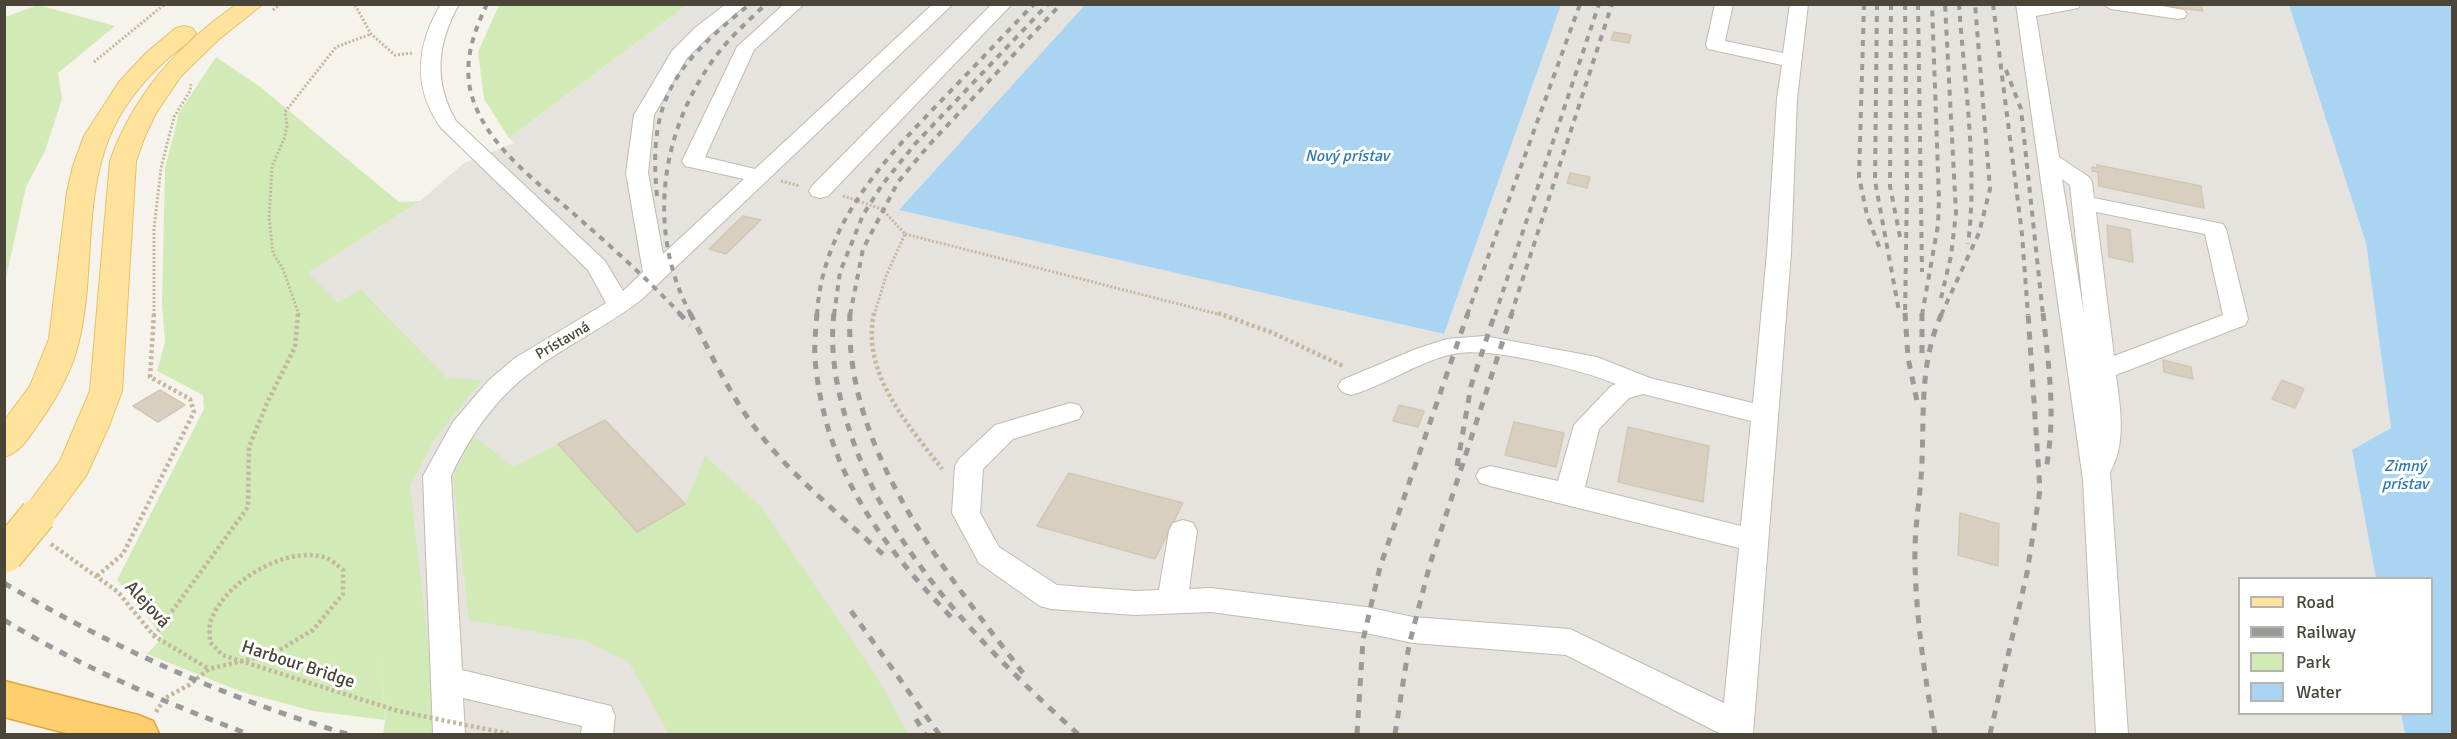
<!DOCTYPE html>
<html>
<head>
<meta charset="utf-8">
<style>
	body { margin:0 }
	#map { position:relative; width:2457px; height:739px; overflow:hidden; background:#f6f3ec; font-family:Signika,sans-serif }
	canvas { display:block }
	.frame { position:absolute; inset:0; border:6px solid #4b4439; pointer-events:none }
	.legend { position:absolute; left:2238px; top:577px; width:195px; height:138px; box-sizing:border-box; background:#fff; border:2px solid #b7b4b0; margin:0; padding:8px 10px; list-style:none; font-size:18px; color:#4b4439 }
	.legend li { display:flex; align-items:center; gap:12px; height:30px }
	.legend b { width:30px; border:2px solid #b7b4b0 }
</style>
</head>
<body>
<div id="map">
<canvas width="2457" height="739"></canvas>
<div class="frame"></div>
<ul class="legend">
<li><b style="height:8px;background:#ffe39c"></b>Road</li>
<li><b style="height:8px;background:#9a9a9a"></b>Railway</li>
<li><b style="height:16px;background:#d2eab5"></b>Park</li>
<li><b style="height:16px;background:#a9d4f2"></b>Water</li>
</ul>
</div>
<script>
const ctx = document.querySelector('canvas').getContext('2d');
ctx.lineJoin = 'round';
function fill(path, color) {
  ctx.fillStyle = color;
  ctx.fill(path, 'evenodd');
}
function strokePath(path, color, width, dash) {
  ctx.strokeStyle = color;
  ctx.lineWidth = width;
  ctx.lineCap = dash ? 'butt' : 'round';
  ctx.setLineDash(dash || []);
  ctx.stroke(path);
}
function label(font, color, halo, rows, align = 'center') {
  ctx.font = font + ' Signika,sans-serif';
  ctx.lineWidth = 6;
  ctx.setLineDash([]);
  ctx.textBaseline = 'middle';
  ctx.strokeStyle = halo;
  ctx.fillStyle = color;
  for (const [text, x, y, turn = 0] of rows) {
    ctx.save();
    ctx.translate(x, y);
    ctx.rotate((+turn || 0) * Math.PI / 180);
    ctx.textAlign = isNaN(turn) ? turn : align;
    if (halo) ctx.strokeText(text, 0, 0);
    ctx.fillText(text, 0, 0);
    ctx.restore();
  }
}
const industrial = new Path2D(`
	M687,5h399l-186,205 544,124 117,-329h728l77,238 25,185 -39,23 24,127h-136v136h161l4,20h-2022l2,-14 -24,-287 -53,-160 112,-72 44,-38 50,-20 -5,-5z`);
const green = new Path2D(`
	M38,5l77,21 -57,47 4,26 -17,52 -19,36 -21,95v-265z
	M499,5v-1l188,1 -178,133 -25,-39 -6,-47z
	M216,57l43,29 140,116 21,-1 -112,72 30,30 22,-14 87,89 35,2 -47,58 -25,48 26,224v24h-52l2,-15 -6,-71 5,72 -72,-9 -71,-19 -95,-38 16,-17 -46,-57 87,-171 -1,-14 -46,-24 8,-29 -3,-38 3,-136 14,-55z
	M473,435l40,32 45,-23 79,88 48,-28 20,-48 56,51 115,168 32,59h-239l-40,-72 -46,-22 -114,-20 -16,-142z`);
const water = new Path2D(`
	M1086,4l475,1 -117,329 -545,-124z
	M2289,5h163v729h-47l-4,-20h31v-136h-56l-24,-128 39,-22 -25,-185z`);
const building = new Path2D(`
	M2155,4h45l3,7 -16,-2z
	M1614,32l17,3 -2,8 -18,-3z
	M2097,165l104,21 3,22 -105,-22 -1,-14 -6,-1v-4l5,1z
	M1570,173l20,4 -3,11 -20,-5z
	M743,216l18,4 -35,34 -17,-5z
	M2107,225l23,5 3,32 -24,-5z
	M2163,360l28,7 2,12 -29,-7z
	M2282,380l22,9 -9,19 -23,-9z
	M160,390l25,15 -27,17 -25,-16z
	M1399,405l25,6 -6,16 -25,-6z
	M605,420l80,84 -48,28 -79,-88z
	M1514,422l50,11 -8,34 -51,-12z
	M1628,427l81,19 -6,56 -85,-20z
	M1069,473l114,30 -28,56 -118,-33z
	M1960,513l39,11 -1,42 -40,-11z`);
const pathFar1 = new Path2D(`
	M355,5l16,29 24,21 18,-2
	M273,10l8,-6
	M94,62l71,-58
	M781,181l19,5
	M843,196l39,13 23,25 -19,42 -12,39
	M905,234l317,81
	M154,315v-86l7,-61 13,-51 16,-26 1,-7
	M299,315l-16,-46 -10,-16 -4,-35 3,-52 12,-27 3,-13 -2,-14 51,-65 35,-13`);
const path = new Path2D(`
	M874,313c-13,61 34,111 68,156
	M1218,313l55,20 70,33
	M51,544l67,48 36,44 55,33
	M97,576l26,-22 71,-142 -4,-13 -40,-22 4,-64
	M154,636l94,-129 1,-60 18,-44 28,-56 3,-34
	M156,712l9,-14 24,-13 20,-16 54,-13`);
const minor = new Path2D(`
	M441,4h18c-22,40 -26,77 -3,117l149,140 18,30 20,-19 -17,-99 8,-58 38,-64 24,-24 30,-23h21l-37,31 -23,23 -33,57 -6,58 15,81 81,-75 -59,-13 -3,-5 55,-114 47,-43h20l-50,46 -49,107 50,12 178,-165h20l-312,296c-34,26 -74,45 -109,71 -36,27 -62,64 -81,105l11,194 149,36 4,10 -2,18h-32l1,-8 -119,-28 2,36h-32l-10,-258 30,-54 35,-41 27,-23 91,-55 -18,-33 -147,-142c-29,-41 -25,-82 0,-124z
	M992,4h20l-184,192 -8,2 -8,-2 -3,-5 3,-5z
	M1715,4h18l-8,37 58,12 7,-49h18l-11,95 -6,154 -38,481h-32l-155,-79 -153,-12 -47,-10 -155,-21 -76,3 -84,-6 -11,-3 -61,-43 -27,-50 3,-47 4,-7 36,-34 75,-22 9,2 4,7 -4,7 -66,20 -30,30 -3,44 19,34 58,38 78,6 24,-1 10,-59 4,-8 10,-3 10,3 4,8 -8,58 22,-1 155,19 47,10 157,12 154,74 15,-155 -249,-62 -10,-3 -4,-7 4,-7 10,-3 68,15 16,-56 37,-39 5,-2c-34,-14 -121,-36 -157,-31 -38,6 -72,32 -108,42l-9,-3 -4,-6 4,-6 74,-31 31,-10 37,-3 113,21 53,21 103,25 14,-150 10,-154 5,-34 -74,-16 -2,-4zM1643,394l108,27 -10,105 -156,-39 14,-58 30,-31z
	M2016,4h65l-3,4 -42,8 23,141 30,20 3,5 2,16 129,26 3,5 22,90 -3,6 -129,50c4,32 11,68 -6,97l18,262h-32l-13,-254zM2062,179l8,6 14,129zM2096,212l109,22 18,81 -109,41z
	M2102,4h49l33,6 3,4 -3,4 -6,1 -67,-10z`);
const major = new Path2D(`
	M237,4h26l-45,36 -37,36 -25,37 -11,23 -9,25 -14,230 -13,35 -23,50 -36,48 -12,4 -12,-4 -6,-9 40,-54 30,-70 20,-230c24,-67 68,-116 127,-157z
	M184,26l8,2 4,5c-8,11 -21,19 -31,28 -23,21 -44,47 -56,77 -26,65 -14,136 -30,203 -7,30 -22,57 -40,82 -10,14 -18,29 -35,34v-36l26,-35 19,-47 18,-147 6,-26 11,-30 35,-54 27,-29 30,-25z`);
const highway = new Path2D(`
	M4,681l134,34 15,6 6,13h-89l-66,-17z`);
const railFar1 = new Path2D(`
	M487,4c-13,27 -24,58 -16,89 14,52 64,87 103,121 36,32 74,65 107,101
	M1864,4l-5,173 8,38 13,34
	M1877,4l-2,177 24,130
	M1891,4l-1,182 10,51
	M1905,4l2,185 -2,126
	M1918,4l4,268
	M1959,4c5,77 19,164 9,240
	M1993,4l29,230 6,81
	M2006,70l15,39 22,206
	M657,196c-10,-98 20,-133 93,-192
	M1941,298l10,-42 5,-43 -11,-209
	M691,315c-44,-82 -32,-180 22,-255 15,-21 34,-38 53,-56
	M817,315c5,-89 64,-152 122,-212 32,-33 63,-66 95,-99
	M834,315l6,-43 23,-57 19,-30 33,-41 133,-140
	M850,315l13,-66 35,-67 31,-37 132,-141
	M1467,315l113,-311
	M1495,315l104,-311
	M1511,315l101,-311
	M1922,315l16,-90 1,-25 -7,-196
	M1941,315l38,-82 11,-44 -15,-185`);
const rail = new Path2D(`
	M679,313l11,12
	M690,313c20,39 39,81 66,116 37,49 86,87 131,129
	M817,313c-1,15 -3,31 -2,46 10,110 63,182 137,259
	M834,313c-4,33 1,67 10,99 36,132 135,232 234,322
	M850,313c-7,137 98,262 176,364
	M1905,313l3,45 9,43
	M1922,313v41
	M2043,313c6,57 13,100 3,157
	M1457,466l14,-80 24,-73
	M4,583c109,65 222,115 343,151
	M851,611l88,123
	M4,620c77,47 160,82 244,114
	M916,719l9,15
	M1357,734l6,-94 17,-73 88,-254
	M1395,734l14,-89 21,-81 82,-251
	M1935,734c-10,-56 -19,-115 -20,-173 -1,-33 6,-67 7,-100 2,-52 -2,-100 20,-148
	M1990,734l37,-161 13,-83 -12,-177`);
const pathBridge = new Path2D(`
	M263,656l18,-7 32,-19 30,-36v-24c-6,-5 -12,-11 -19,-13 -41,-11 -102,27 -114,66 -1,6 0,13 0,19l12,13 176,56 112,23`);
const majorBridge = new Path2D(`
	M5,555l33,-40`);
const streetNames = [
	["Prístavná",563,341,-30]
];
const waterNames = [
	["Nový prístav",1347,157],
	["Zimný",2405,467],
	["prístav",2405,485]
];
const nearStreetnames = [
	["Alejová",147,605,47],
	["Harbour Bridge",298,665,18]
];
fill(industrial, '#e6e2dd');
fill(green, '#d2eab5');
fill(water, '#a9d4f2');
fill(building, '#d8cfc1');
strokePath(building, '#d3c7b4', 1.5);
strokePath(minor, '#c2bbae', 2);
strokePath(major, '#e6c16a', 2);
strokePath(highway, '#e0a43c', 3);
strokePath(pathFar1, '#c4b79f', 3, [2, 2]);
strokePath(path, '#c4b79f', 4.5, [3, 3]);
fill(minor, '#fff');
fill(major, '#ffe39c');
fill(highway, '#ffcf6e');
strokePath(railFar1, '#9a9a9a', 4, [6, 6]);
strokePath(rail, '#9a9a9a', 5, [8, 8]);
strokePath(majorBridge, '#e6c16a', 38, []);
strokePath(pathBridge, '#c4b79f', 4.5, [3, 3]);
strokePath(majorBridge, '#ffe39c', 35);
label('15px', '#4b4439', '#fff', streetNames);
label('italic 16px', '#2e7ab2', '#fff', waterNames);
label('18px', '#4b4439', '#fff', nearStreetnames);
</script>
</body>
</html>
